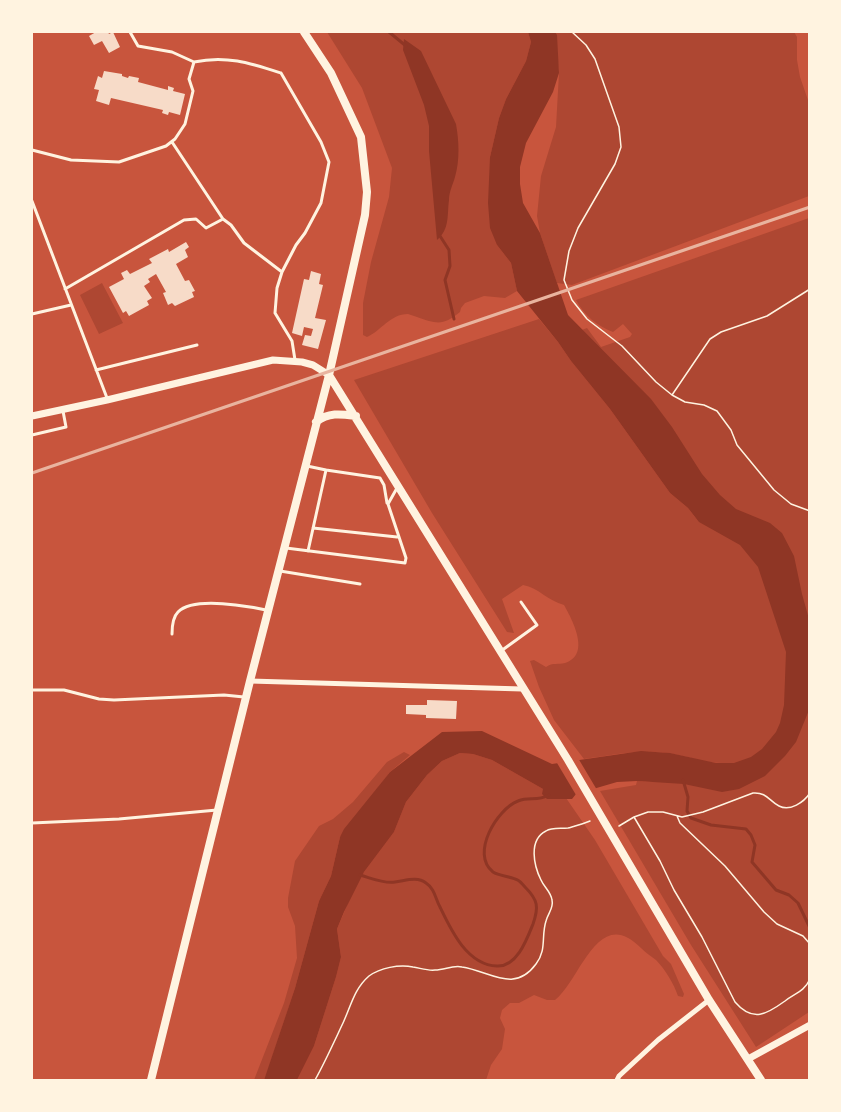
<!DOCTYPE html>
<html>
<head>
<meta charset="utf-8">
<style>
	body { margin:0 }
	#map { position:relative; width:841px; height:1112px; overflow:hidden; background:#c8553d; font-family:Jost,sans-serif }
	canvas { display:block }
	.frame { position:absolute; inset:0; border:33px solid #fff3e0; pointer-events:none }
</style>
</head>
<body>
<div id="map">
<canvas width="841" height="1112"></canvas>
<div class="frame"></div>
</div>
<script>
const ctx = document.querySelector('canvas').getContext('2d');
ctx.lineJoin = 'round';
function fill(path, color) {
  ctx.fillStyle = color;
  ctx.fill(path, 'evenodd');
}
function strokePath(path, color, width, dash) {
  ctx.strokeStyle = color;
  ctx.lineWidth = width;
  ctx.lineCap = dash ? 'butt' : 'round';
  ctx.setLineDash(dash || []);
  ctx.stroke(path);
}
const green = new Path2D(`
	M327,32h201l3,10 -5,19 -20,38 -7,19 -9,39 7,88 14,18 6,28 -12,7 -21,-2 -19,7 -4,5 -1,4c-17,14 -23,12 -43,5 -3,-1 -6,-2 -9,-3 -18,0 -27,17 -41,23l-4,-2v-32l8,-41 18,-65 3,-29 -30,-80z
	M555,32h239l3,5v23l3,17 9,26v93l-237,89 -15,-2 -17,-50 -3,-17 4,-40 15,-49 3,-54z
	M809,218v794l-53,35 -65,-102 -91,-154 36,-6 1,-4 16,1 69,-19c-19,0 -37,-8 -55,-10 -28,-4 -55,2 -83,6l-30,-39 -15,-33 -9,-26 4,-1 12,7c7,-5 12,-2 19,-4 26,-8 8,-42 -1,-58 -16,-4 -25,-17 -41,-20l-21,14 12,34 -7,-1 -75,-119 -78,-133 185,-61 19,23 13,19 39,48 60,84 18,15 11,14 -136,-185 24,-9 14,19 29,-10 2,-3 -9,-10 -10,8c-16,-6 -29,-17 -37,-32z
	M102,283l21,40 -24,11 -19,-39z
	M404,752l6,3 -20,17 -50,65 -9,39 -12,25 -24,87 -28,84 -3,8h-10l30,-77 13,-45 -2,-32 -7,-19v-9l7,-37 24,-35 14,-7 20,-17 34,-40z
	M460,753l13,1 19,6 51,29 23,9 29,42 68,116 8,8 13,30 -1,3 -5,-1c-4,-12 -13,-27 -22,-36 -5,-4 -10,-7 -15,-12 -43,-44 -60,31 -86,52h-8l-13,-5 -15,8h-9l-8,7 -2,8 5,11 -3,20 -11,16 -5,15h-189l17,-34 22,-69 5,-20 -4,-28 18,-42 9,-15 30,-40 12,-30 21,-27 15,-14z`);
const water = new Path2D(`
	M528,32h27l2,3 2,38 -6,19 -27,51 -6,24v17l3,19 17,30 28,82 83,84 21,28 30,47 18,21 16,14 34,14 12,10 12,23 8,38 7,25v91l-13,32 -11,14 -20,20 -26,13 -17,3 -38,-8 -47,-3 -20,1 -41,12 -4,5h-25l-5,-5 1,-5 -51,-29 -19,-6 -13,-1 -18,8 -15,14 -21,27 -12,30 -30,40 -20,40 -7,17 4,28 -5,20 -22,69 -17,34h-33l31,-92 24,-87 12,-25 9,-39 4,-8 46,-57 52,-40 40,-1 70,33 89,-13 29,2 46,10h18l17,-6 11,-8 14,-17 4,-9 4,-18 2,-53 -28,-85 -18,-22 -41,-23 -11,-14 -18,-15 -60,-84 -39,-48 -13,-19 -41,-51 -6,-28 -14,-18 -7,-17 -2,-25 2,-46 9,-39 7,-19 20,-38 5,-19z
	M404,39l17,12 35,73c3,17 4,36 -1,53 -2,7 -6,15 -6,23 -2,15 1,29 -12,40l-8,-89v-25l-5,-21 -21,-55z`);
const pier = new Path2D(`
	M578,758l19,32 -21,5 -19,-32z`);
const stream = new Path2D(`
	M389,32l17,14
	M440,236l9,14 1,16 -5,14 9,39
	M683,780l5,17 -1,14 4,7 20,7 35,4 5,6 4,10 -3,17 24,28 13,5 9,8 12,25
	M360,875c11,3 24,9 35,7 10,-1 22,-6 31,1 9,6 9,15 14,24 11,23 27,58 57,59 20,1 30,-27 36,-42 6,-17 5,-24 -8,-37 -3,-3 -5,-7 -10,-8 -6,-3 -16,-3 -22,-7 -23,-18 4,-63 25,-71 12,-5 18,1 31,-6`);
const building = new Path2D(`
	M96,32h12l1,2 4,-2 7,15 -11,6 -7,-12 -8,4 -5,-9z
	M104,71l18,3v2l6,2 1,-2 10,2 -1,4 30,8v-4l6,2 -1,3 12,3 -5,21 -11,-3 -1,3 -6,-2 1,-3 -52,-12 -2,7 -13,-4 3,-11 -5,-1 4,-13 4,2z
	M186,242l3,5 -4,3 3,7 -12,7 9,17 4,-1 6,11 -3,1 2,5 -19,9 -3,-3 -4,2 -5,-12 3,-1 -10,-18 -8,5 2,3 -6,4 8,12 -5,3 2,4 -20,11 -3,-5 -3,2 -14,-26 15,-8 -3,-6 6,-3 3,4 22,-11 -3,-4 19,-10 1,3z
	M311,271l10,3 -2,10 4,1 -8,33 11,2 -8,29 -16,-4 3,-10 6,1 2,-7 -9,-2 -2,9 -10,-3 12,-54 5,1z
	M427,700l30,1 -1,18 -30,-1v-3l-20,-1v-9h21z`);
const path = new Path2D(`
	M572,32l14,13 9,14 24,68 2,20 -6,17 -37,64 -9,23 -5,29 8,20 15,19 35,27 34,36 16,13 13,7 19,3 13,6 14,19 6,15 37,45 17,14 19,7
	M672,395l38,-56 11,-7 46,-16 43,-27
	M677,816l3,7 45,43 39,46 13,12 26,12 7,8
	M634,817l26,44 14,29 28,47 33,65c18,21 32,12 50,-1 10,-8 19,-9 25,-22
	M619,826l15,-9 14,-5h15l19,5 21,-5 50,-19c14,-1 16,8 26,13 11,6 25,-4 31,-13
	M315,1080c10,-18 19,-38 28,-57 8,-17 11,-34 26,-47 11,-8 30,-12 44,-9 7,1 15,4 22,3 10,0 17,-5 27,-3 28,4 52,27 74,-3 11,-14 5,-28 10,-43 2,-8 8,-13 6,-21 -1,-8 -8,-13 -11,-20 -7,-14 -13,-40 5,-49 6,-4 15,-2 22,-3 7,-2 15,-4 22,-7`);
const service = new Path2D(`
	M130,32l8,14 34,6 22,10
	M172,142l51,77
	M32,150l39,10 48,2 47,-16 9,-7 10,-15 8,-33 -4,-12 5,-17c32,-7 56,1 87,11l40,69 8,20 -8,41 -16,30 -9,12 -14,27 -5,16 -2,25 17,28 3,19
	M32,201l75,197
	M65,289l119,-69 12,-1 10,9 17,-9 8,6 13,18 38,29
	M32,314l39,-9
	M96,370l101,-25
	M32,435l34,-8 -3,-16
	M307,466l19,4
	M313,528l84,9
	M286,548l119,15 1,-5 -18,-54 9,-16
	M308,551l18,-81 54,8 4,7 3,18
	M280,571l80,13
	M172,634c0,-7 1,-17 6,-22 16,-16 68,-6 88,-2
	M501,651l36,-26 -16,-23
	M32,690h32l35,9 15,1 110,-5 20,2
	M32,823l87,-4 98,-9`);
const minor = new Path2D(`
	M250,681l272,8
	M617,1080l2,-4 39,-36 51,-40`);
const tertiary = new Path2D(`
	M32,416l75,-16 166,-40 29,2 11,3 16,10
	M748,1059l62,-34`);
const primary = new Path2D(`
	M329,375l239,385 141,240 52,80
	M316,422c13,-10 25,-8 40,-6
	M151,1080l99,-399 79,-306 36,-160 2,-23 -6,-55 -30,-64 -27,-41`);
const rail = new Path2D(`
	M32,473l778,-266`);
fill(green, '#ae4732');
fill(water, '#8f3625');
fill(pier, '#c8553d');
strokePath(stream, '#8f3625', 3);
fill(building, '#f7dbc8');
strokePath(path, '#fff3e0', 1.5);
strokePath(service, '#fff3e0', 3);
strokePath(minor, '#fff3e0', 5);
strokePath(tertiary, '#fff3e0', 7);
strokePath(primary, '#fff3e0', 8);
strokePath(rail, '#e9b49f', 3);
</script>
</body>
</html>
